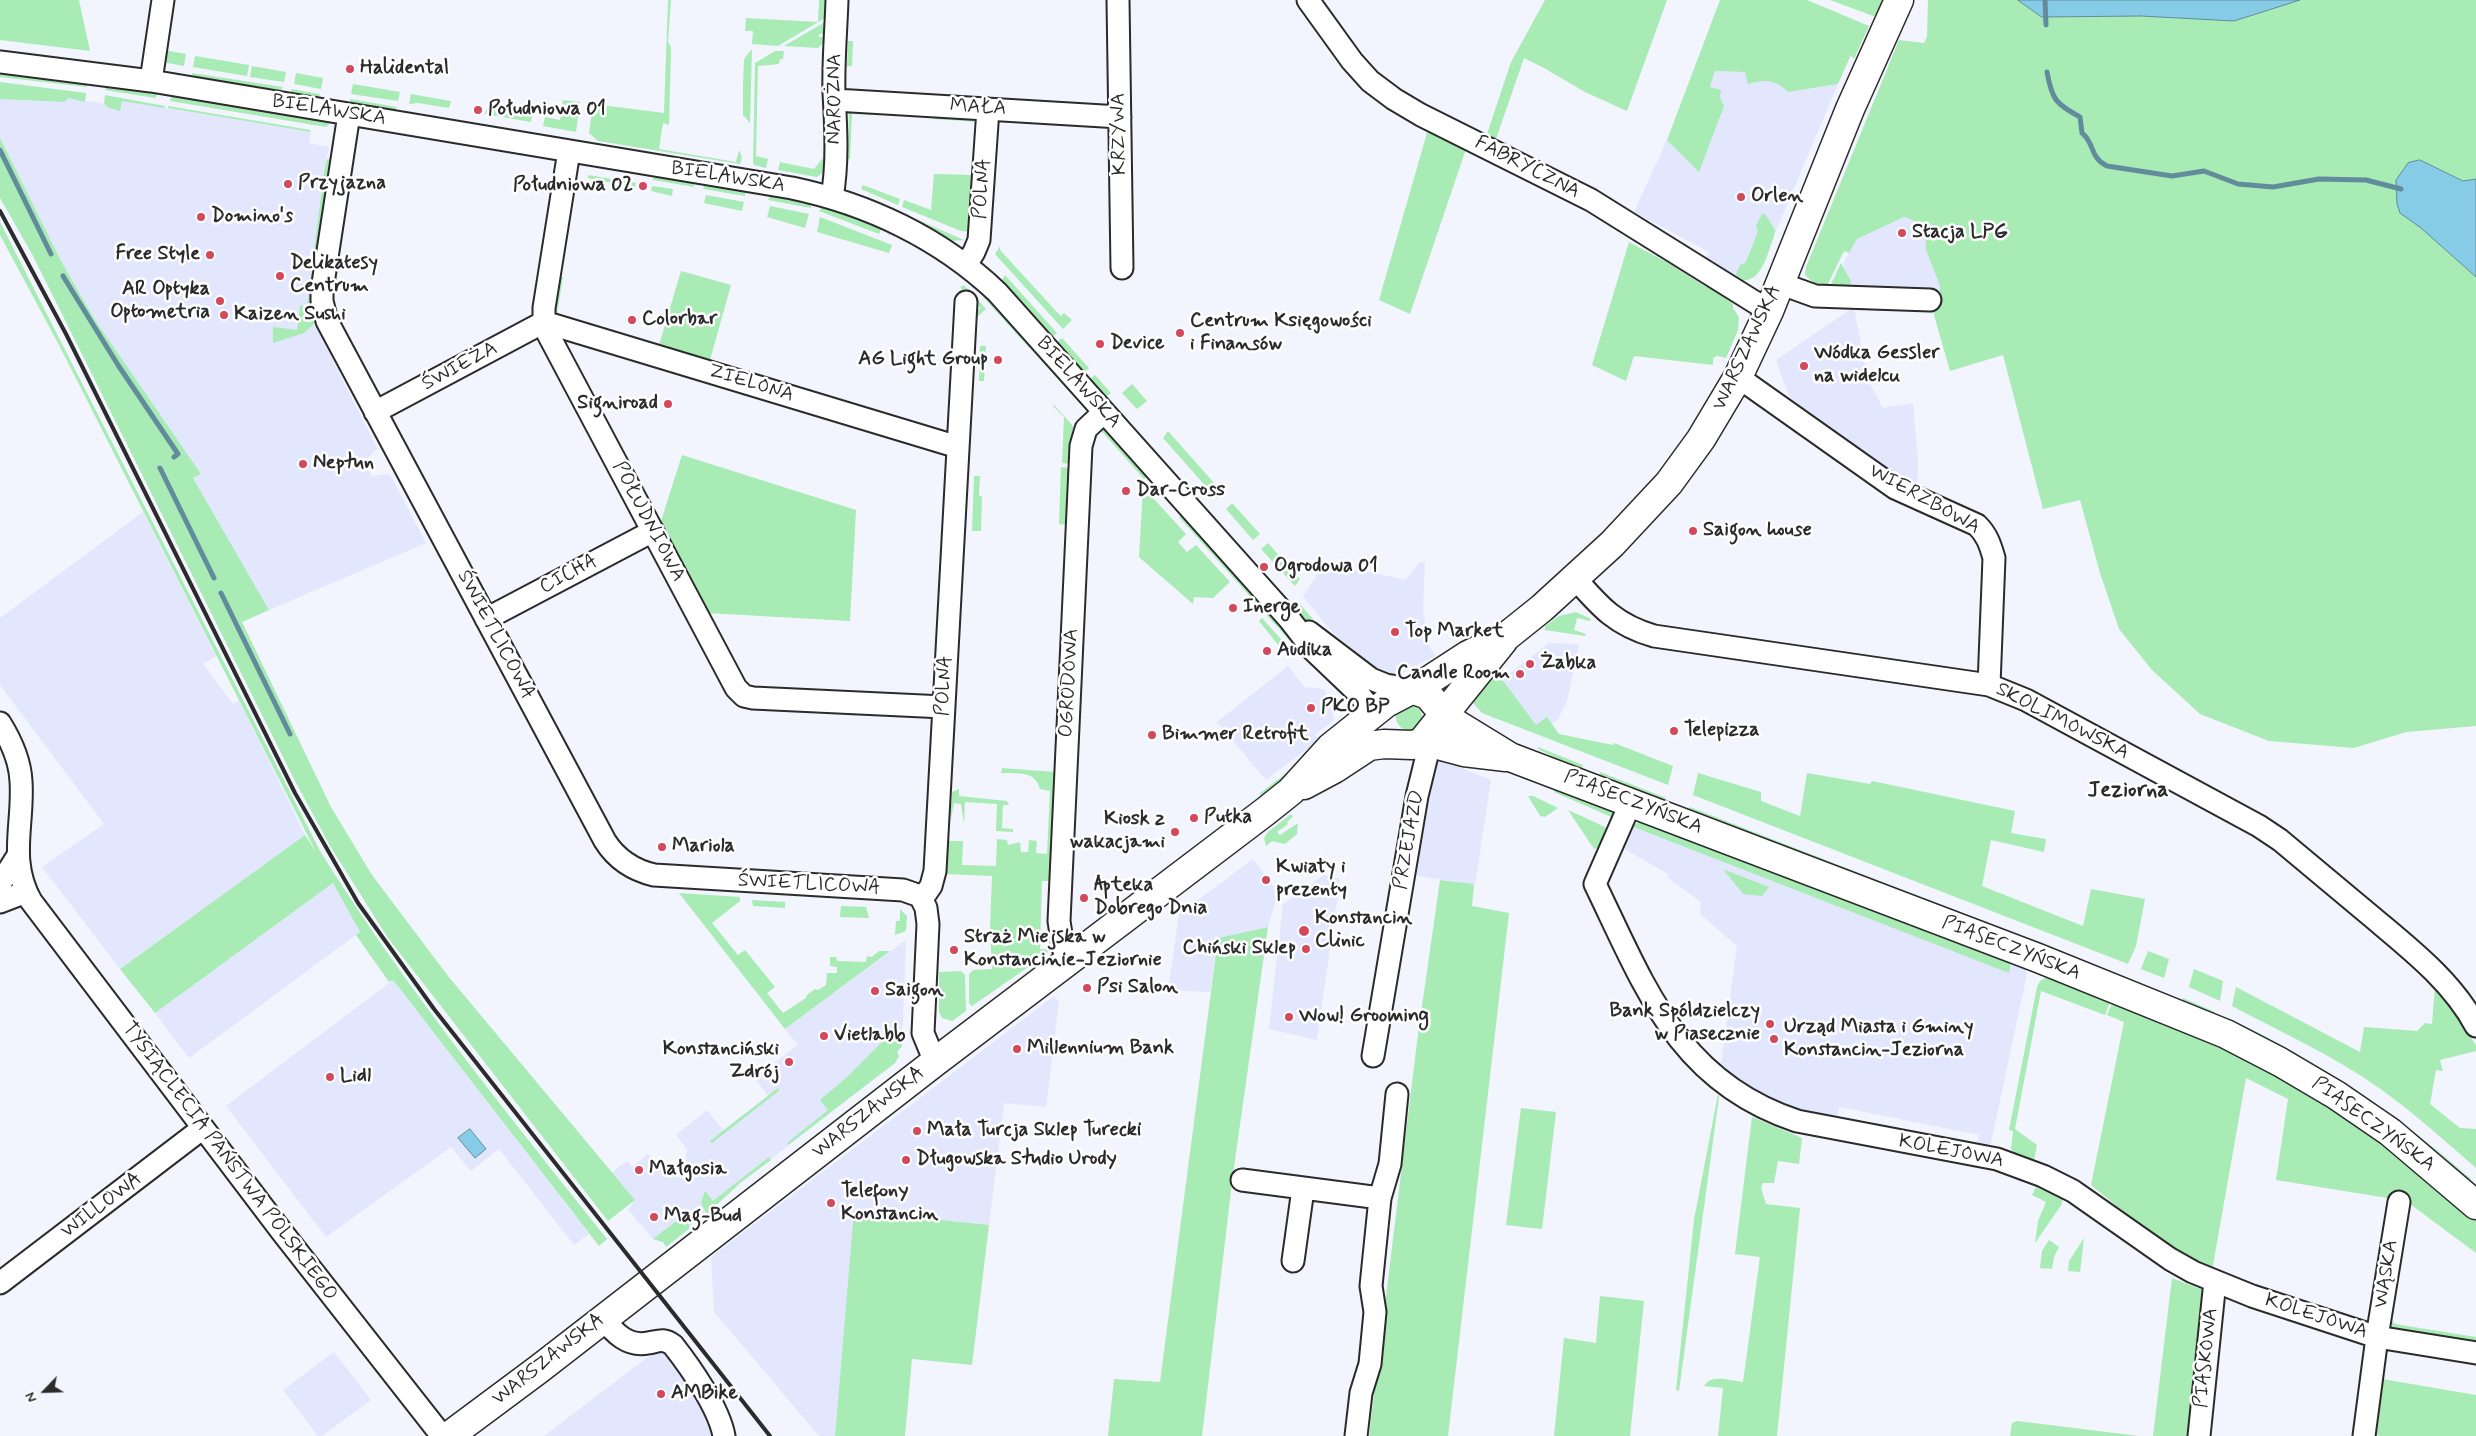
<!DOCTYPE html>
<html>
<head>
<meta charset="utf-8">
<style>
	body { margin:0 }
	#map { position:relative; width:2476px; height:1436px; overflow:hidden; background:#f2f4fe; font-family:Mynerve,sans-serif }
	canvas { display:block }
	.north { position:absolute; left:20px; top:1366px; width:50px; height:50px; -webkit-text-stroke:4px #fff; paint-order:stroke; rotate:246deg; font-size:14px; font-weight:700; line-height:20px; text-align:center; color:#2b2b2b }
	.north::after { content:''; display:block; margin:auto; width:18px; height:22px; background:#2b2b2b; clip-path:polygon(50% 0,100% 100%,50% 72%,0 100%) }
</style>
</head>
<body>
<div id="map">
<canvas width="2476" height="1436"></canvas>
<div class="north">N</div>
</div>
<script>
const ctx = document.querySelector('canvas').getContext('2d');
ctx.lineJoin = 'round';
function fill(path, color) {
  ctx.fillStyle = color;
  ctx.fill(path, 'evenodd');
}
function strokePath(path, color, width, dash) {
  ctx.strokeStyle = color;
  ctx.lineWidth = width;
  ctx.lineCap = dash ? 'butt' : 'round';
  ctx.setLineDash(dash || []);
  ctx.stroke(path);
}
function label(font, color, halo, rows, align = 'center') {
  ctx.font = font + ' Mynerve,sans-serif';
  ctx.lineWidth = 5;
  ctx.setLineDash([]);
  ctx.textBaseline = 'middle';
  ctx.strokeStyle = halo;
  ctx.fillStyle = color;
  for (const [text, x, y, turn = 0] of rows) {
    ctx.save();
    ctx.translate(x, y);
    ctx.rotate((+turn || 0) * Math.PI / 180);
    ctx.textAlign = isNaN(turn) ? turn : align;
    if (halo) ctx.strokeText(text, 0, 0);
    ctx.fillText(text, 0, 0);
    ctx.restore();
  }
}
const built = new Path2D(`
	M1715,71l31,1 34,12 8,8 50,-8 -81,192 -16,6 -35,-24 3,-6 -75,-40 33,-72 32,31 11,-83z
	M69,98l36,6 7,-5 199,33 -2,11 20,4 -5,24 -17,138 70,139 -13,15 8,13 18,-2 36,69 -157,67 -76,-132 8,-4 -106,-154 -34,-59 -61,-123v-39l64,3z
	M1904,217l21,8 1,25 14,35v11l-93,-8 2,-8 -6,-16 14,-25z
	M1854,307l14,73 15,28 30,-5 5,58 -1,29 -82,-54 -46,-40 -13,-36z
	M143,512l73,144 -13,8 30,40 6,-4 66,135 -185,134 -78,-102 62,-43 -104,-139v-67z
	M1420,562h5l-2,48 6,36 6,10 -36,19 -18,-4 -47,-37 -31,-37 15,-24 43,-3 44,10z
	M1549,643l30,1 -12,57 -9,18 -6,5 -5,-7 -11,9 -35,-46z
	M1288,666l16,21 19,2 16,20 -7,5 2,6 -19,15 4,5 -53,40 -49,-58z
	M1441,760l50,20 -16,105 -67,-11 22,-109z
	M1631,826l393,140 3,8 -36,169 -6,5 -8,-1 2,-12 -140,-28 -3,12 -38,-9 -59,-25 -19,-13 17,-126 -37,-32 1,-12 -33,-24v-4l-45,-26z
	M1253,859l25,33 -10,35 -50,11 -8,54 -42,-2 11,-76z
	M1324,875l16,4 -23,161 -48,-11 14,-125z
	M333,883l27,49 -171,126 -34,-45z
	M906,940l-4,106 -5,6 2,4 -3,6 -153,119 -77,66 -3,-5 -10,-3 -25,-29 7,-10 -23,-28 15,-11 5,6 16,-13 19,21 19,-15 1,-11 -11,-14 31,-25 16,20 45,-34 -12,-16 13,-10 -1,-2 30,-23 -13,-16z
	M393,980l196,254 -15,11 -75,-96 -28,22 -20,-24 -125,90 -100,-131z
	M1054,996l5,5 -13,106 -42,-4 -15,122 -134,-13 -20,224h-16l-105,-124 -3,-55z
	M660,1348l60,84v4h-176z
	M334,1352l37,48 -49,36h-4l-35,-46z`);
const green = new Path2D(`
	M0,0h79l11,51 -90,-11z
	M668,0h3l-3,42 3,5 -2,78 -6,-2 -4,26 77,13 3,-12 3,7 -2,7 -142,-23 -9,-8 4,-29 71,9z
	M819,0h7l-1,18 -47,28 -26,-2 1,-13h-8l1,-13 72,4z
	M1545,0h122l-40,111 -42,-19 -41,-24 -20,-10 -28,81 -10,-2 25,-75z
	M1720,0h87l62,26 -15,33 -3,-4 -13,29 -50,8c-13,-13 -24,-13 -40,-8l-3,-12 -30,-1 -5,16 11,3 -1,7 4,9 -25,66 -32,-32z
	M1830,0h53l-7,17z
	M1928,0h548v726l-70,6 -52,16 -85,-7 -69,-27 -48,-44 -33,-41 -19,-56 -20,-73 -37,9 -40,-154 -53,16 -16,-56 -1,-20 7,1v-10l-14,-36 -1,-25 -21,-8 -47,22 -8,14 -5,-2 -20,41 -11,-4 1,-5 -9,-8 1,-8 93,-227 25,3 3,-6z
	M825,22l-1,12h-5v3h4v6l-5,5 -34,-2z
	M848,41h5l-1,25h-5z
	M752,49l-2,74 -7,-8v-30l1,-26z
	M164,50l22,4 -2,12 -22,-4z
	M775,51h9l-1,8h-3l-1,5 -21,2 -2,90 12,3 -2,9 -12,-3 -1,-3 2,-99z
	M195,56l54,9 -2,11 -54,-9z
	M252,66l34,6 -2,10 -34,-5z
	M0,71l85,10 2,6 -87,-10z
	M192,73l91,14 -3,6 -87,-14z
	M296,73l27,5 -2,11 -27,-5z
	M0,82l86,11 -1,9 -16,-4 -5,4 -64,-3z
	M108,84l51,8 -4,6 -50,-8z
	M353,84l47,8 -2,9 -47,-7z
	M291,89l29,5 -1,3 -2,2 -26,-4z
	M172,94l154,27 4,2 -4,4 -156,-26z
	M411,94l40,7 -2,7 -31,-5 -9,1z
	M105,95l60,11 -1,2 -42,-7 -2,10 -13,-4 -3,-4z
	M824,95l3,18 -1,57 -9,7 -39,-7 2,-8 34,7 9,-11z
	M350,99l47,8 -3,5 -43,-7z
	M563,100l17,2 -4,30 -33,-6 2,-9 15,3z
	M168,106l142,24 1,1v1l-143,-24z
	M487,108l45,7 -1,7 -46,-8z
	M849,108h26l2,7 -25,-1 -2,45h-2z
	M937,112l39,2 3,8 -46,-3z
	M1429,126l38,20 -57,168 -31,-14z
	M0,138l61,123 34,59 106,154 -8,4 76,132 -27,12 89,185 41,68 76,101 187,224 -27,21 -220,-283 -58,-92 -36,-67 -262,-525 -32,-56z
	M327,159l6,1 -16,161 -13,12 -31,10v-16l24,3 3,-25 7,3 17,-137z
	M934,174l41,1 -5,57 -9,-1 -59,-24 2,-7 27,10z
	M588,175l48,8 -1,5 -47,-10z
	M667,177l26,4 1,6 -41,-7v-2z
	M706,183l39,6v7l-42,-7z
	M863,185l37,14 -2,6 -37,-16z
	M652,186l21,3 -1,7 -21,-5z
	M771,194l39,7 1,7 -43,-8z
	M706,195l38,7 -2,9 -38,-8z
	M770,206l39,8 -4,14 -38,-11z
	M823,206l59,21 -3,7 -60,-23z
	M1762,214h3l10,16 -1,6c-7,18 -11,46 -35,45l-3,-7 4,-9 6,-3 12,-31 -2,-5z
	M820,217l72,28 -3,8 -72,-21z
	M920,221l44,19 -14,1 -30,-18z
	M0,222l320,629c85,137 187,262 287,388l-8,7 -206,-266 -4,2 -33,-47 4,-3 -27,-49 -178,130 -35,-44 185,-134 11,17 -257,-507 -59,-110z
	M1629,242l41,22 36,23 2,-1 25,18v4l6,9 -1,13 -12,28 -9,-2 -4,2v7l-79,-9 -8,25 -34,-16z
	M1000,246v4l55,60 6,6 3,-3 8,7 -9,9 -68,-75z
	M1841,263l10,18 -4,7 -20,5z
	M681,271l50,14 -21,75 -51,-15z
	M1005,275l52,58 -5,4 -51,-55z
	M558,276l5,1 -6,37 40,12 -1,5 -44,-18z
	M964,285l22,24 -9,8v9h-3v-12l6,-6 -20,-21z
	M986,296l106,116 -5,2 -1,-4 -102,-112z
	M1062,338l27,30 -5,4 -28,-29z
	M980,346h6l-2,35h-5z
	M1095,375l16,18 -5,4 -17,-17z
	M1132,384l15,17 -10,8 -15,-16z
	M1054,405l19,21 -2,38 -9,-1 2,-46 -11,-11z
	M1103,425l45,51 -4,3 -46,-52z
	M1168,431l55,62 -6,6 -54,-61z
	M682,455l174,55 -6,111 -143,-8 -47,-89z
	M1061,467l10,1 -4,57 -8,-1z
	M974,476h6l-1,20h3l-1,35h-9z
	M1143,487l43,47 -8,8 9,10 9,-7 34,37 -17,16 -19,-1 -1,7 -54,-47z
	M1232,503l28,31 -7,6 -27,-31z
	M1182,514l105,117 2,9 -110,-123z
	M1268,543l32,36 -5,7 -34,-37z
	M1299,603l27,31 -2,1 -27,-23 -1,-4z
	M1576,612l15,7 -1,2 -13,-3 -3,12 12,4 -1,2 -40,-6v-4l14,-10z
	M1262,618l26,29 -5,4 -24,-30z
	M1495,670l41,55 11,-8 12,17 54,11 1,-2 59,23 -5,19 -186,-72 -9,-10 -1,-5z
	M1396 717a13 13 0 1 1 26 0a13 13 0 1 1-26 0Z
	M1538,747l45,18 -2,6 -43,-22z
	M1298,764l2,2 -36,30 -5,-2z
	M1002,768l53,4 -4,88h4v21h-13l-2,68h9l-2,5 -75,52 -3,-3v-29l4,-4 19,-1 -2,-41 2,-52 -47,-2 2,-33h16l-1,24 34,1 1,-27 10,1 1,5 12,-3 1,10h7l1,-12 8,1 -1,12 11,1 3,-63 -10,-2c-5,-19 -22,-15 -39,-16z
	M1600,772l66,26 -2,4 -65,-24z
	M1698,773l63,19v9l39,15 7,-43 63,11 2,-3 143,30 -4,22 35,6 -2,13 -53,-12 -9,46 101,40 8,-37 54,10 -9,47 -8,18 -435,-169z
	M959,789v7l48,5 2,4h-6l-1,23 11,1v3l-17,-1 1,-27 -32,-2 -1,22 -3,-20 -7,-1 -4,20 2,-31z
	M1554,790l48,12 11,6 3,11 -62,-27z
	M1528,796h5l25,12 -13,9 -5,-1z
	M1690,807l435,170 -2,3 -435,-169z
	M1568,810l37,17 1,3 -6,17 -6,2z
	M1291,814l2,3 -6,5 1,2 -11,8 3,3 18,-12 -1,11 -12,10 -13,-3 -6,5 -2,-8 4,-6z
	M1641,821l370,140 -2,12 -378,-147z
	M1723,869l46,18 -7,9 -19,-2z
	M1440,880l34,4 -2,22 37,7 -61,523h-79l49,-402z
	M679,893l61,4v4l-28,22 26,32 7,-5 30,37 -8,6 16,20 23,-15 1,-3 8,-6 3,1 8,-5 1,-12h10v-6l-7,-1v-9h6l1,4 29,1 1,-6 5,1 7,-6h11l-105,78z
	M752,900l33,2v6l-32,-2z
	M841,906l25,1 3,11 -29,-1z
	M900,909l7,7 -1,15 -11,4 1,-14h4z
	M1268,927l-35,247 -31,262h-94l6,-57 46,3 58,-444z
	M2148,951l21,8 -5,19 -23,-9z
	M2194,969l29,12 -3,20 -31,-14z
	M961,971l4,4 1,36 -14,10 -10,-3 -3,-6v-40z
	M2048,976l63,24 -6,15 -64,-24 -26,138 22,16 -3,16 -21,-9 -2,-3 2,-18 -4,-1 28,-143 3,-6z
	M2435,986l41,59v6l-36,9 3,11 -7,-1 -6,34 30,24 16,1v39c-31,-27 -63,-56 -97,-80 -45,-32 -98,-56 -147,-82l4,-19 124,65 4,-25 53,4 8,-8 7,1z
	M2183,998l32,14 -2,5 -32,-14z
	M2113,1001c70,29 140,57 205,96 58,34 108,80 158,124v32l-70,-52 -130,-21 12,-81 -42,-21 -34,193 -50,-28 -71,-58 33,-163 -17,-7z
	M2230,1019c89,42 167,95 241,160l-3,4 -239,-160z
	M902,1033v13l-5,6 2,4 -4,7 -107,82 -1,-2 41,-33 -8,-10 26,-22 39,-39 8,-5z
	M778,1088l2,2 -68,53 -2,-2z
	M1718,1094l1,3 -40,294 -3,-1 18,-170z
	M1521,1108l35,4 -14,117 -36,-4z
	M1752,1117l50,21 -3,26 -21,-3 -4,22h-11l-2,5 5,16 34,4 -23,228h-59l5,-48 -19,-2c7,-13 28,-5 39,-4l17,-125 -25,-3z
	M769,1157l2,3 -31,23 -33,31 -6,-11 4,-12 8,10z
	M2036,1187l26,12v5l-27,39 3,-22 8,-19 -14,-7z
	M854,1211l135,14 -17,140 -60,-6 -7,77h-70z
	M687,1220l3,8 -24,19 -3,-5 -10,-3 22,-17z
	M2084,1238l-4,34 -12,-1 1,-10z
	M2049,1240l10,7 -5,10 -2,12 -12,-1 2,-17z
	M2172,1278l36,14 -15,144h-40z
	M1600,1296l44,5 -14,135h-76l10,-98 32,5z
	M2390,1318l5,6 81,13v9l-80,-16 -7,-3z
	M2382,1379l94,16v41h-95l-11,-2z
	M2017,1421l122,15h-129l2,-13z`);
const water = new Path2D(`
	M2018,0h282l-66,21 -93,-5 -99,1z
	M2420,160l43,21 13,-2v98l-55,-49 -21,-15 -3,-9 -1,-24 12,-17z
	M470,1129l16,20 -11,9 -17,-20z`);
const stream = new Path2D(`
	M2045,0l1,25
	M2047,72c5,28 9,32 33,45l2,16c13,10 7,24 25,33l65,10 32,-5 34,13 35,3 46,-8 47,1 35,9
	M0,150l51,104
	M63,276l55,89 60,89 -4,3
	M160,468l54,110
	M221,593l69,141`);
const minor = new Path2D(`
	M1118,0l4,268
	M1308,0l44,61 18,20 24,18 27,16 170,85 178,111
	M0,62l151,19 641,107c76,16 148,50 205,104l293,328 24,31 44,42 16,20
	M151,81l12,-81
	M835,100l285,17
	M349,114l-27,176v11l5,20 278,520c12,19 28,29 49,34l249,15 17,6 6,12 2,16 -5,109 12,29
	M569,151l-25,157v14l4,12 188,354 8,8 9,2 191,9
	M832,198c6,-35 4,-69 2,-105 -1,-30 2,-62 3,-93
	M966,265l8,-13 5,-12 9,-131
	M1779,283l36,13 115,4
	M1738,377l157,111 82,37c10,10 13,19 17,33l-5,127
	M375,412l169,-90 414,125
	M1575,578c25,29 41,47 79,58l335,49 37,15 233,126 21,14c30,25 61,51 91,76 38,32 81,65 105,110
	M486,619l167,-88
	M1309,632l62,47 15,6 25,4
	M0,723c10,16 20,38 21,58 3,43 -13,79 10,120l251,331 160,204
	M1631,802l-36,82c50,103 83,198 202,237l200,38 46,17 30,15 97,68 23,13 59,24 125,41 99,16
	M0,884l17,-27
	M922,899l9,-13 4,-15 31,-569
	M0,902l26,-10
	M1070,961l-7,-13 -4,-27 22,-475 5,-17 18,-17
	M1373,1056l44,-260 13,-53
	M1242,1180l138,18
	M1293,1261l10,-72
	M0,1283l203,-155
	M603,1318c11,15 25,29 45,25 11,-2 16,-5 25,2 18,23 46,63 51,91
	M1356,1436l5,-43 9,-29 5,-52 -4,-26 9,-88 10,-34 7,-70
	M2199,1436l16,-155
	M2364,1436l13,-99 22,-135`);
const major = new Path2D(`
	M1411,689l17,6 20,24 62,38 528,201 188,76 54,28 56,33 54,37 86,73
	M1421,743l17,2 26,7 42,5
	M1304,785l30,-16 35,-23 15,-2 28,1 9,-2 82,-102
	M449,1436l90,-67 396,-307 331,-251 25,-20 40,-44 55,-44 42,-22 40,-26 39,-19 35,-28 70,-64 57,-61 32,-44 37,-62 31,-66 81,-202 49,-109`);
const rail = new Path2D(`
	M0,211l66,123 229,459 63,110 76,106 336,427`);
const markers = [
	[350,69,5,"#d1495b"],
	[478,110,5,"#d1495b"],
	[288,184,5,"#d1495b"],
	[643,186,5,"#d1495b"],
	[1741,197,5,"#d1495b"],
	[201,217,5,"#d1495b"],
	[1902,233,5,"#d1495b"],
	[210,255,5,"#d1495b"],
	[280,276,5,"#d1495b"],
	[220,301,5,"#d1495b"],
	[224,315,5,"#d1495b"],
	[632,320,5,"#d1495b"],
	[1180,333,5,"#d1495b"],
	[1100,344,5,"#d1495b"],
	[998,360,5,"#d1495b"],
	[1804,366,5,"#d1495b"],
	[668,404,5,"#d1495b"],
	[303,464,5,"#d1495b"],
	[1126,491,5,"#d1495b"],
	[1693,531,5,"#d1495b"],
	[1264,567,5,"#d1495b"],
	[1233,608,5,"#d1495b"],
	[1395,632,5,"#d1495b"],
	[1267,651,5,"#d1495b"],
	[1530,664,5,"#d1495b"],
	[1520,674,5,"#d1495b"],
	[1311,708,5,"#d1495b"],
	[1674,731,5,"#d1495b"],
	[1152,735,5,"#d1495b"],
	[1194,818,5,"#d1495b"],
	[1175,832,5,"#d1495b"],
	[662,847,5,"#d1495b"],
	[1266,880,5,"#d1495b"],
	[1084,898,5,"#d1495b"],
	[1304,931,6,"#d1495b"],
	[1306,949,5,"#d1495b"],
	[954,950,5,"#d1495b"],
	[1087,988,5,"#d1495b"],
	[875,991,5,"#d1495b"],
	[1289,1017,5,"#d1495b"],
	[1770,1024,5,"#d1495b"],
	[824,1036,5,"#d1495b"],
	[1774,1039,5,"#d1495b"],
	[1017,1049,5,"#d1495b"],
	[789,1062,5,"#d1495b"],
	[330,1077,5,"#d1495b"],
	[917,1131,5,"#d1495b"],
	[906,1160,5,"#d1495b"],
	[639,1170,5,"#d1495b"],
	[831,1203,5,"#d1495b"],
	[654,1217,5,"#d1495b"],
	[661,1394,5,"#d1495b"]
];
const poiNames = [
	["Halidental",360,69],
	["Południowa 01",488,110],
	["Przyjazna",298,184],
	["Południowa 02",633,186,"right"],
	["Orlen",1751,197],
	["Domino's",211,217],
	["Stacja LPG",1912,233],
	["Free Style",200,255,"right"],
	["Delikatesy",290,264],
	["Centrum",290,287],
	["AR Optyka",210,290,"right"],
	["Optometria",210,313,"right"],
	["Kaizen Sushi",234,315],
	["Colorbar",642,320],
	["Centrum Księgowości",1190,322],
	["i Finansów",1190,345],
	["Device",1110,344],
	["Wódka Gessler",1814,354],
	["na widelcu",1814,377],
	["AG Light Group",988,360,"right"],
	["Signiroad",658,404,"right"],
	["Neptun",313,464],
	["Dar-Cross",1136,491],
	["Saigon house",1703,531],
	["Ogrodowa 01",1274,567],
	["Inerge",1243,608],
	["Top Market",1405,632],
	["Audika",1277,651],
	["Żabka",1540,664],
	["Candle Room",1510,674,"right"],
	["PKO BP",1321,708],
	["Telepizza",1684,731],
	["Bimmer Retrofit",1162,735],
	["Putka",1204,818],
	["Kiosk z",1165,820,"right"],
	["wakacjami",1165,843,"right"],
	["Mariola",672,847],
	["Kwiaty i",1276,868],
	["prezenty",1276,891],
	["Apteka",1094,886],
	["Dobrego Dnia",1094,909],
	["Konstancin",1315,919],
	["Clinic",1315,942],
	["Straż Miejska w",964,938],
	["Konstancinie-Jeziornie",964,961],
	["Chiński Sklep",1296,949,"right"],
	["Psi Salon",1097,988],
	["Saigon",885,991],
	["Bank Spóldzielczy",1760,1012,"right"],
	["w Piasecznie",1760,1035,"right"],
	["Wow! Grooming",1299,1017],
	["Urząd Miasta i Gminy",1784,1028],
	["Konstancin-Jeziorna",1784,1051],
	["Vietlabb",834,1036],
	["Millennium Bank",1027,1049],
	["Konstanciński",779,1050,"right"],
	["Zdrój",779,1073,"right"],
	["Lidl",340,1077],
	["Mała Turcja Sklep Turecki",927,1131],
	["Długowska Studio Urody",916,1160],
	["Małgosia",649,1170],
	["Telefony",841,1192],
	["Konstancin",841,1215],
	["Mag-Bud",664,1217],
	["AMBike",671,1394]
];
const streetNames = [
	["NAROŻNA",836,99,-90],
	["MAŁA",978,108,3],
	["BIELAWSKA",329,111,9],
	["KRZYWA",1120,134,-91],
	["FABRYCZNA",1527,168,27],
	["BIELAWSKA",728,178,9],
	["POLNA",983,189,-86],
	["WARSZAWSKA",1748,348,-65],
	["ŚWIEŻA",460,367,-28],
	["BIELAWSKA",1078,383,48],
	["ZIELONA",751,384,17],
	["WIERZBOWA",1924,500,29],
	["POŁUDNIOWA",648,522,62],
	["CICHA",569,575,-28],
	["ŚWIETLICOWA",495,635,62],
	["OGRODOWA",1070,683,-87],
	["POLNA",945,686,-87],
	["SKOLIMOWSKA",2062,722,27],
	["PIASECZYŃSKA",1633,803,21],
	["PRZEJAZD",1410,840,-80],
	["ŚWIETLICOWA",809,885,3],
	["PIASECZYŃSKA",2011,949,21],
	["WARSZAWSKA",869,1113,-38],
	["PIASECZYŃSKA",2373,1125,36],
	["KOLEJOWA",1951,1152,11],
	["TYSIĄCLECIA PAŃSTWA POLSKIEGO",229,1162,53],
	["WILLOWA",102,1206,-37],
	["WĄSKA",2387,1274,-81],
	["KOLEJOWA",2316,1317,18],
	["PIASKOWA",2207,1358,-84],
	["WARSZAWSKA",549,1360,-38]
];
const quarterNames = [
	["Jeziorna",2128,791]
];
fill(built, '#e3e7fd');
fill(green, '#a8ebb5');
fill(water, '#86cce7');
strokePath(water, '#628c9c', 1);
strokePath(stream, '#628c9c', 5);
strokePath(minor, '#2b2b2b', 25);
strokePath(major, '#2b2b2b', 31);
strokePath(minor, '#fff', 21);
strokePath(major, '#fff', 28);
strokePath(rail, '#2b2b2b', 4);
for (const [x, y, r, color] of markers) {
  const dot = new Path2D();
  dot.arc(x, y, r, 0, 2 * Math.PI);
  ctx.fillStyle = color;
  ctx.fill(dot);
  strokePath(dot, '#fff', 2);
}
label('bold 20px', '#2b2b2b', '#fff', poiNames, 'left');
label('20px', '#2b2b2b', '#fff', streetNames);
label('bold 22px', '#2b2b2b', '#fff', quarterNames);
</script>
</body>
</html>
